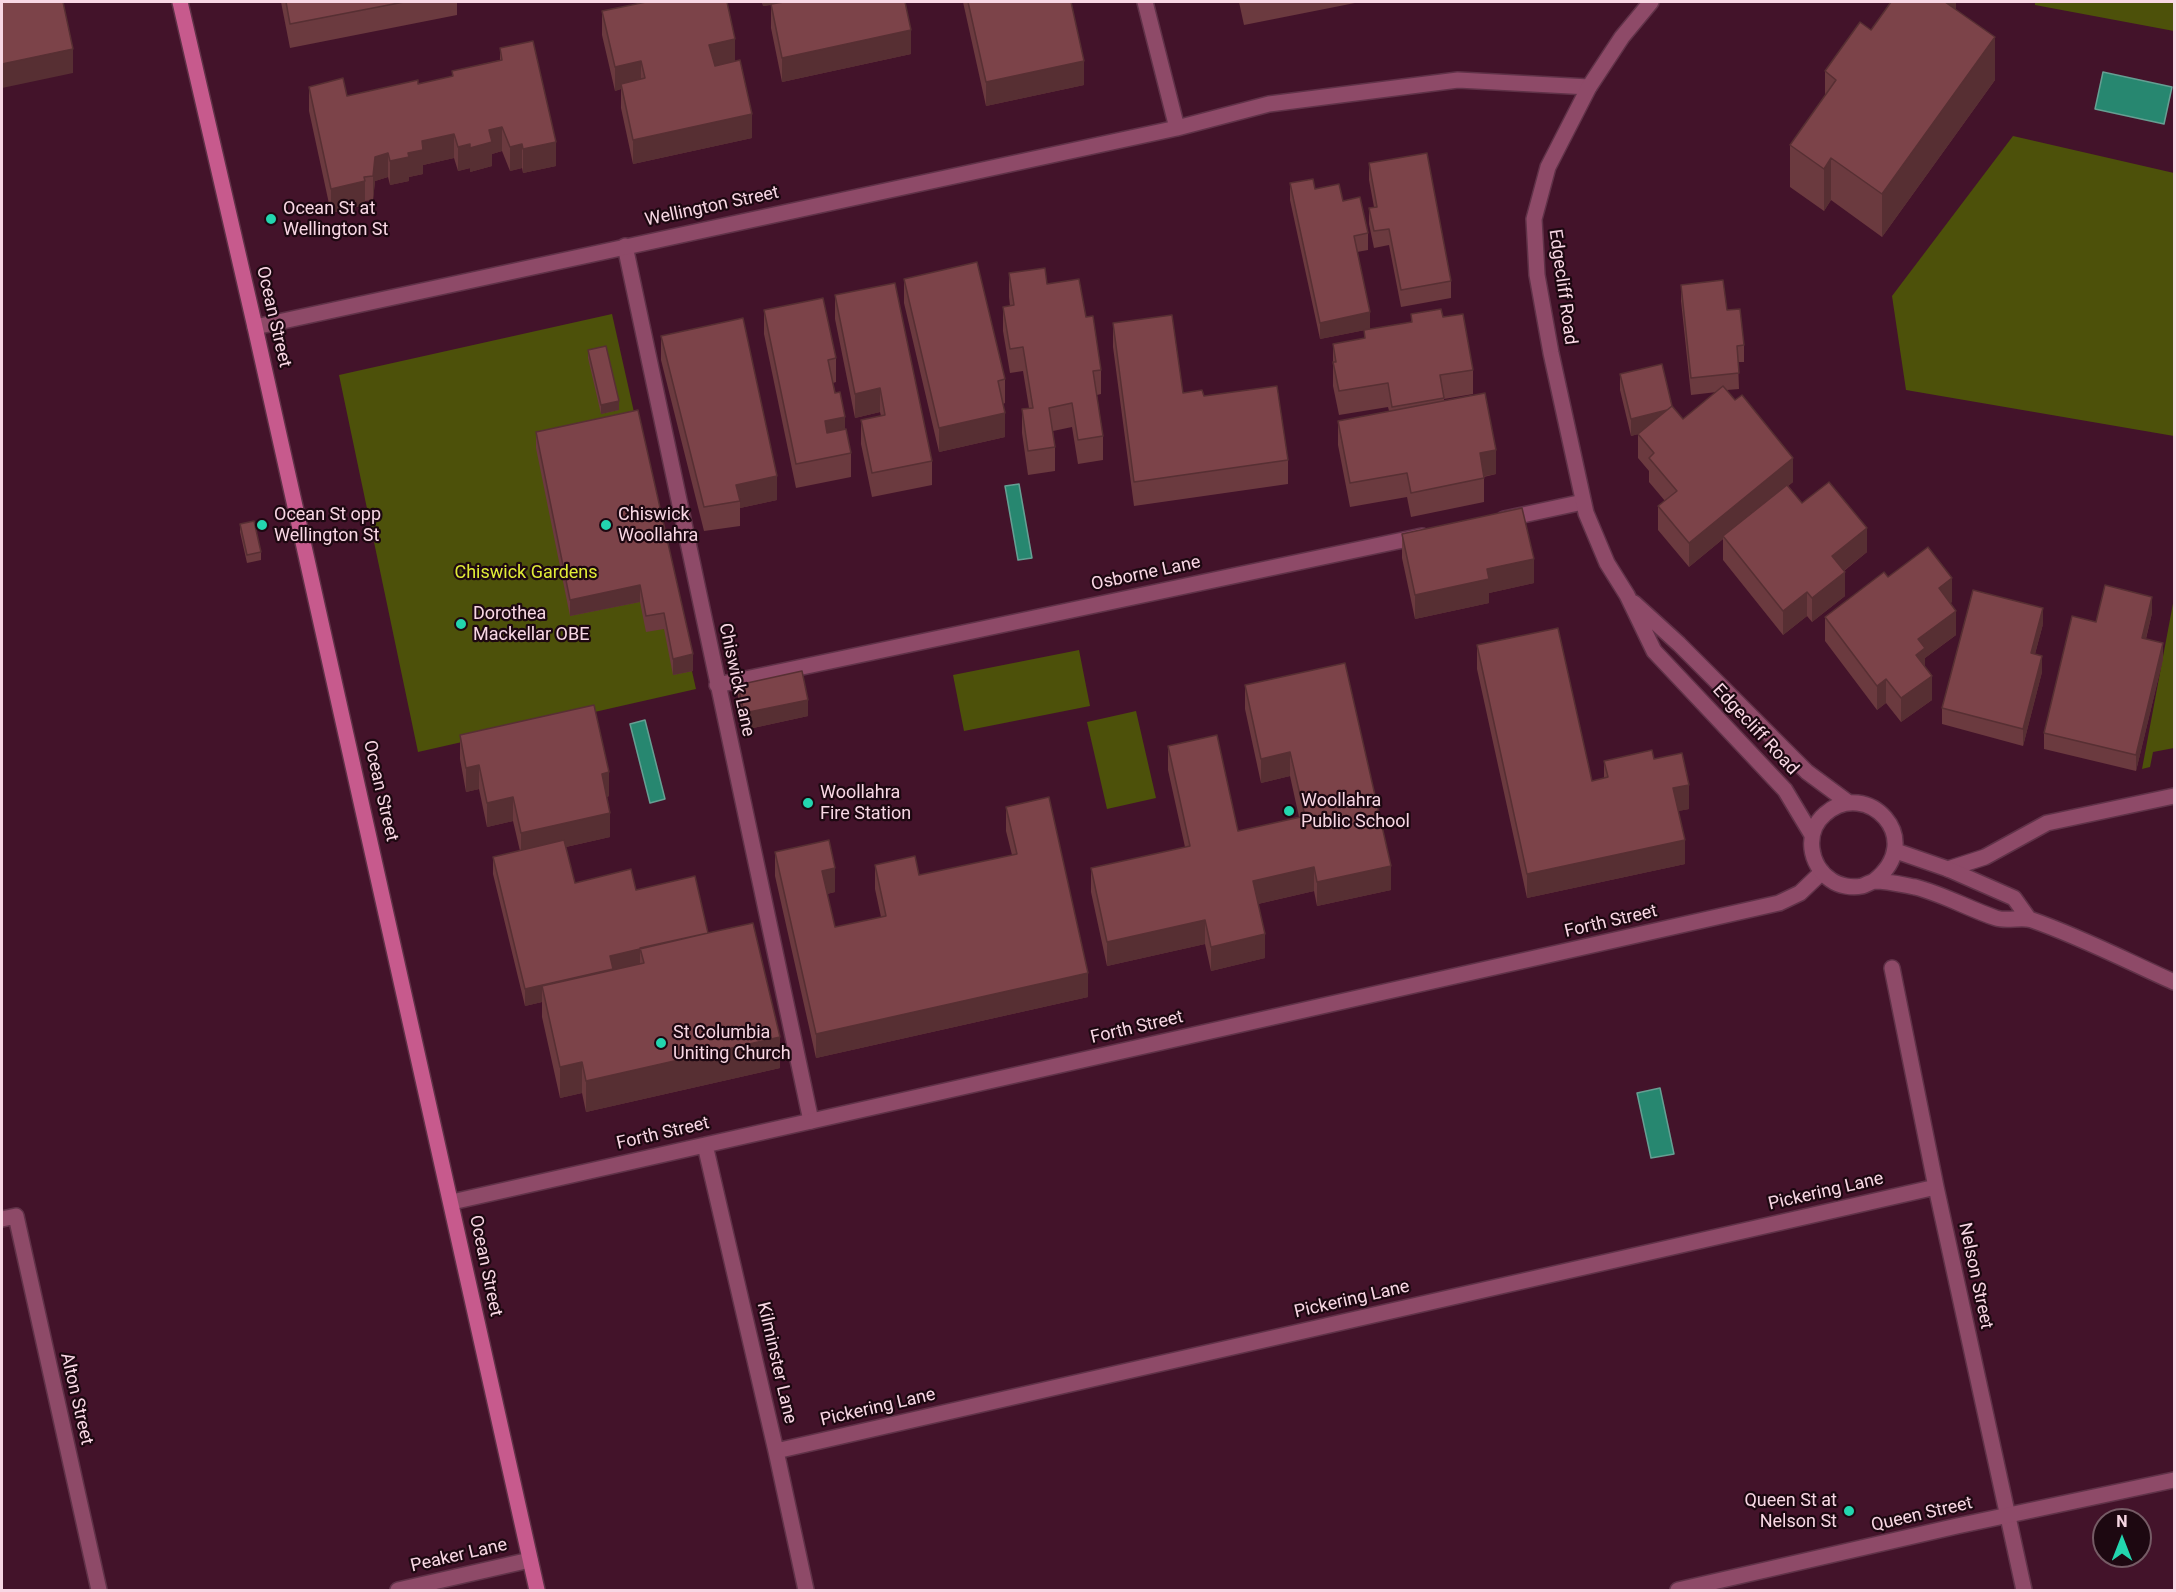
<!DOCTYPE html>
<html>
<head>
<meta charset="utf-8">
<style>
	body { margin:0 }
	#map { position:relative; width:2176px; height:1592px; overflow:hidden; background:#43132a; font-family:Roboto,sans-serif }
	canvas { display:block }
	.frame { position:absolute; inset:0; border:3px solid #f8d7e4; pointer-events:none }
	.north { position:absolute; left:2092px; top:1508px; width:60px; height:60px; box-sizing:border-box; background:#1d0811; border:2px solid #755b65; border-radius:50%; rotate:0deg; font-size:16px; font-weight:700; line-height:24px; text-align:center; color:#f8d7e4 }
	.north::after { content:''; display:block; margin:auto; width:21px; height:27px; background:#23d5af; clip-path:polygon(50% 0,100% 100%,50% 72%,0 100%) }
</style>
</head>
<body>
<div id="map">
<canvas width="2176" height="1592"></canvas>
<div class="frame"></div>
<div class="north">N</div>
</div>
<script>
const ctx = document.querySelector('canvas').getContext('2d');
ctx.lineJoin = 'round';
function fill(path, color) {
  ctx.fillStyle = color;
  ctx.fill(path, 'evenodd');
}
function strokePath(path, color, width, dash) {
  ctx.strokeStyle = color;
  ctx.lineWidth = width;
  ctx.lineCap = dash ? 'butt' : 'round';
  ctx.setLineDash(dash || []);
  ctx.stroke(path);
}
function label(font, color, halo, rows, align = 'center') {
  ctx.font = font + ' Roboto,sans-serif';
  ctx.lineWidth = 4.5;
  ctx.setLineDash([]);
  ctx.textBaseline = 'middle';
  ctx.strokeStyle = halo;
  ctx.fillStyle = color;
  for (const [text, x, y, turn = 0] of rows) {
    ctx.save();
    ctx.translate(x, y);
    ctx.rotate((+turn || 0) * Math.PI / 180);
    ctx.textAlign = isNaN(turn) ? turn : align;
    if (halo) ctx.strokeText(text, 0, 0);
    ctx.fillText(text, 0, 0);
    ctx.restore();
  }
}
const green = new Path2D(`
	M2035,2h139v29l-139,-26z
	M2013,136l161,37v263l-268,-46 -14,-94z
	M612,314l84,375 -278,63 -79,-377z
	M2174,598v150l-21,4 -3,15 -8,2z
	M1079,650l11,56 -126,25 -11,-56z
	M1136,711l20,87 -49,11 -20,-87z`);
const water = new Path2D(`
	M2103,72l69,15 -8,37 -69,-15z
	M1019,484l13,74 -14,2 -13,-74z
	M645,720l20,79 -15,4 -20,-79z
	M1660,1088l14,66 -23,4 -14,-65z`);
const service = new Path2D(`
	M625,246l186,875
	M1504,519l79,-17
	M717,685l705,-149`);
const minor = new Path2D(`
	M1145,2l32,126
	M255,327l922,-199 92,-24 189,-24 131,7
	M1948,869l37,-12 62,-34 127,-27
	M1892,968l44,219 88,403
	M705,1145l71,306 30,139
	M452,1202l1327,-299 21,-10 22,-21
	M2,1219l14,-3 83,374
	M776,1451l1160,-264
	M398,1590l132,-30`);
const tertiary = new Path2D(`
	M1651,2l-29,35 -33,50 -41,80 -14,52 3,56 14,78 35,160 21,50 20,32 27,56 131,139 27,45
	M1634,603l45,41 128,128 42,31
	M1896,851l52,18 66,29 15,21
	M1874,881c54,-42 -8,-104 -49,-67 -21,18 -16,51 6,66 8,6 21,8 31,6 4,-1 8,-4 13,-5 12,0 29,4 40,6 28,7 54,22 81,31 12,4 25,-2 36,2 49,17 95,41 142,62
	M1678,1590l279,-64 217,-46`);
const secondary = new Path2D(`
	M180,2l75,325 282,1263`);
const wall = new Path2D(`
	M281,2h176v13l-167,33z
	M762,2h143l6,52 -129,28 -11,-54v-23l-8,1z
	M963,2h108l13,83 -98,21z
	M1239,2h121l-116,23z
	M1956,2v8l39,70 -113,157 -51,-37 -7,11 -34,-24v-42l35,-49v-25z
	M602,11l133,50 17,77 -119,26 -12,-56v-19l-6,2 -13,-56z
	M500,48l56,118 -33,7 -1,-5 -12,3 -8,-20 -10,3v12l-22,6v-4l-12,3 -4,-13 -31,7v9l-14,3v4l-19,4 -2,-8 -13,4 -2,19 -8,1v4l-34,8 -22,-102v-24l38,9 71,-12 34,-7v-6l48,-11z
	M1369,163l82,118v17l-50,9 -12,-62 -15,3 -5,-24v-16l5,-1 -5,-27z
	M1290,183l25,6 28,12 25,32v17l-11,2 13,77 -50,10 -30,-139z
	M1009,273l38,11 39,33 15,53v24l-4,1 6,41v24l-25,4 -6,-37 -19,4 2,16v24l-27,4 -6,-42v-24l7,-1 -6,-37 -13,2 -7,-42v-24l7,-1 -1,-9z
	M904,279l101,100v24l-2,1 2,33 -66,15 -35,-149z
	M1681,285l46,25 17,35v17h-6l1,27 -12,1 66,92 -5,4 14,17 65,49 -23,19 1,25 -33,26 -5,-6 -24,19 -60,-75v-21l-34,28 -31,-37v-24l7,-5 -16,-19v-11l-11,-13v-24l-7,2 -11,-46v-16l52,32 11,13 34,-27 -26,3 -10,-94z
	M835,295l97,166v24l-60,12 -11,-53v-24l20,-4 -1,-4 -25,6 -20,-99z
	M764,310l72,48v24l-3,1 18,70v24l-55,11 -32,-154z
	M1411,314l32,3 30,53v24l-29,5v2l52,73 -12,3v25l-73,15 -4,-20 -57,10 -12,-62v-24l51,-10 -1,-4 -49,8 -6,-29v-42l31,-5v-9l47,-8z
	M1113,323l70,70 21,3 84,64v24l-154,22 -21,-159z
	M661,336l116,164 -37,8v18l-36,5 -43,-171z
	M588,350l31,60 -18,4 -13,-56z
	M638,410l55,261 -20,4 -9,-46 -18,3 -6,-30 -70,14 -34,-168v-16z
	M240,524l21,28v8l-14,3 -7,-31z
	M1402,534l132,49 -45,10v10l-74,16 -13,-61z
	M1888,577l64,25 -2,1 6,32 -31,23v9l7,33 -31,22 -15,-19 -9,7 -52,-69v-24z
	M2152,613l-6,26 17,20 -27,112 -92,-22v-16l52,-111z
	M2043,624l-8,30 7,18 -19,74 -81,-22v-16z
	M1477,645l115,136 12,-3v-17l50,-2 35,50 -11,2 7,53 -158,34 -50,-229z
	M738,685l70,31 -64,14 -6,-29z
	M1245,685l146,205 -74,16 -3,-15 -56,13 7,54 -54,13 -6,-27 -98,22 -16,-74v-24l94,-21 -17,-77v-24l70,85 61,-14 -9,-41 -29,7 -16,-74z
	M460,735l149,61 -2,1 3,40 -44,10 9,36 61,7 72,43 72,135 -194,44 -4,-19 -22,5 -18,-81v-15l-17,4 -32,-132v-17l27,-6 -7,-30 -26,6 -8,-38 -13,3 -6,-33z
	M1006,807l82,190 -272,61 -41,-182v-24l60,40 -8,2 8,33 46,-10 -6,-28v-24l44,10 93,-20 -6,-24z`);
const shadedWall = new Path2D(`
	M763,2h22l-22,4z
	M1946,2h10v27l-11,16z
	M911,30v24l-129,28v-24z
	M1995,37v43l-113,157v-43z
	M735,39v24l-26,6v-24z
	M73,49v24l-71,15v-24z
	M641,61v24l-20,-1v5l-6,2v-24z
	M1084,61v24l-98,21v-24z
	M752,114v24l-119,26v-24z
	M502,127v24l-10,3v12l-22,6v-24l19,-18z
	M454,134v24l-31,7v9l-14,3v4l-19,4v-24l32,-20z
	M556,142v24l-33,7v-24z
	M470,144v24l-12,3v-24z
	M522,144v24l-12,3v-24z
	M388,153v24l-13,4 -2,19v-24l2,-19z
	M1831,158v42l-7,11v-42z
	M365,181v24l-34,8v-24z
	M1370,312v17l-50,10v-16z
	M880,388v24l-25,6v-24z
	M619,401v9l-18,4v-9z
	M1673,409v16l-42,11v-17z
	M1005,413v24l-66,15v-24z
	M845,417v24l-20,4v-24z
	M1496,450v24l-16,3v-24z
	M1793,458v24l-68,55 -2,-1v3l-34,28v-24z
	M777,476v24l-37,8v-7l-4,-16z
	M1867,528v24l-35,28v-24z
	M1534,559v24l-45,10v10l-74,16v-24l72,-26z
	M1845,572v24l-33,26v-24z
	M1952,578v24l-13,10v-24z
	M640,585v17l-70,14v-16z
	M1807,592v24l-24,19v-24z
	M2152,597v16l-10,41v-16z
	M2043,608v16l-12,45v-16z
	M1956,611v24l-31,23v14l-9,-17 2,-16z
	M2163,643v16l-27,112v-16z
	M693,654v17l-20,4v-16z
	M2042,656v16l-19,74v-17z
	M1932,676v24l-31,22v-24z
	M1886,679v24l-9,7v-24z
	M808,700v16l-64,14v-17z
	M1290,752v24l-29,7v-24z
	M479,765v24l-13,3v-24z
	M609,772v24l-7,2v-24z
	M1689,785v24l-16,3v-24z
	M513,797v24l-26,6v-24z
	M610,813v24l-89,20v-24z
	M1685,840v24l-158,34v-24z
	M1391,866v24l-74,16v-24z
	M1314,867v24l-61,14v-24z
	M835,868v24l-13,3v-24z
	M1205,920v24l-98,22v-24z
	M1265,934v24l-54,13v-24z
	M640,949v17l-98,20v16l-17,4v-17l85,-33z
	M1088,973v24l-272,61v-24z
	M780,1037v31l-194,44v-31z
	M582,1062v31l-22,5v-31z`);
const building = new Path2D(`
	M2,2h61l10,47 -71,15z
	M286,2h118l-114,22z
	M646,2h81l8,37 -26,6 6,21 25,-6 12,54 -119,26 -12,-56 24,-6 -4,-17 -26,6 -13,-56z
	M784,2h121l6,28 -129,28 -11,-54z
	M968,2h103l13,59 -98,21z
	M1891,2h55h-1l50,35 -113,157 -51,-36 -7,11 -34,-24 46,-65 -11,-9 35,-49 11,8z
	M533,41l23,101 -33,7 -1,-5 -12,3 -8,-20 -13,3 3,12 -22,6v-4l-12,3 -4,-13 -32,7 1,9 -15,3 1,4 -19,4 -2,-8 -13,4 -2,19 -9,1 1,4 -34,8 -22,-102 34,-9 4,18 71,-16v4l35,-8 -1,-5 50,-11 -2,-12z
	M1427,153l24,128 -50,9 -12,-61 -15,2 -5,-23 8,-1 -8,-44z
	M1313,179l2,10 24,-5 4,17 17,-4 8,36 -14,3 16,76 -50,11 -30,-140z
	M977,262l28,117 -7,2 7,32 -66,15 -35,-149z
	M1045,268l2,16 32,-5 7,38 7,-1 8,54 -8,1 10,65 -25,4 -6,-37 -23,5 6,39 -27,4 -6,-42 11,-1 -10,-61 -13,2 -7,-42 11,-2 -5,-32z
	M1723,280l4,30 13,-1 4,36 -7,1 2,27 -48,5 -10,-93z
	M895,283l37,178 -60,12 -11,-53 24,-5 -5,-27 -25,6 -20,-99z
	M823,298l13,60 -8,2 7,33 5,-1 5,25 -20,4 2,12 19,-4 5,24 -55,11 -32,-154z
	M1441,309l2,8 20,-3 10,56 -33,5 4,23 -52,9 -4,-24 -49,8 -6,-29h3l-3,-18 32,-6 -1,-8 48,-8 -1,-8z
	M1172,315l11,78 19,-3 2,6 73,-10 11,74 -154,22 -21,-159z
	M743,318l34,158 -41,9 4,16 -36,6 -43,-171z
	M606,346l13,55 -18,4 -13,-55z
	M1662,364l10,42 -5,4 -36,9 -11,-45z
	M1723,386l12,14 7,-5 51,63 -104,85 -31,-37 19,-15 -28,-33 5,-5 -16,-19 34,-28 11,13z
	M1485,393l11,57 -16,3 4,25 -73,15 -4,-20 -57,10 -12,-62z
	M638,410l55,244 -20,5 -9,-46 -18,3 -6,-31 -70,15 -34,-168z
	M1829,482l38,46 -35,28 13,16 -33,26 -5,-6 -24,19 -60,-75 64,-51 15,18z
	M1522,508l12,51 -47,10 2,10 -74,16 -13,-61z
	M254,521l7,31 -14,3 -7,-31z
	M1928,547l24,31 -13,10 17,23 -38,28 7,9 -9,7 16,21 -31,22 -15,-19 -9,7 -52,-69 59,-45 4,5z
	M2105,585l47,12 -10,41 21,5 -27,112 -92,-22 28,-117 24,6z
	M1973,590l70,18 -12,45 11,3 -19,73 -81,-21z
	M1558,628l34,153 16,-4 -4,-16 48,-11 2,9 28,-6 7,32 -16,3 12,52 -158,34 -50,-229z
	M1345,663l46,203 -74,16 -3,-15 -61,14 12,53 -54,13 -6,-27 -98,22 -16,-74 99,-22 -22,-100 49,-11 21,96 67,-15 -15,-64 -29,7 -16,-74z
	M802,671l6,29 -64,13 -6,-28z
	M594,705l15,67 -7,2 8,39 -89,20 -8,-36 -26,6 -8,-38 -13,3 -6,-33z
	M1049,797l39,176 -272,61 -41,-182 54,-12 6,28 -13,3 13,56 51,-11 -11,-51 40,-9 4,19 98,-21 -11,-47z
	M564,840l11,43 56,-14 5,21 59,-14 13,57 -98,23 3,13 -88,20 -32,-132z
	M753,923l27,114 -194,44 -4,-19 -22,5 -18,-81 102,-23 -4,-15z`);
const markers = [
	[271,219,6,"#23d5af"],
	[262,525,6,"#23d5af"],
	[606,525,6,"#23d5af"],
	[461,624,6,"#23d5af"],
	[808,803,6,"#23d5af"],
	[1289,811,6,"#23d5af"],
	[661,1043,6,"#23d5af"],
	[1849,1511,6,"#23d5af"]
];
const streetNames = [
	["Wellington Street",712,207,-12],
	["Edgecliff Road",1562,287,82],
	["Ocean Street",273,317,77],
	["Osborne Lane",1146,574,-12],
	["Chiswick Lane",736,680,78],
	["Edgecliff Road",1755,730,47],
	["Ocean Street",380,791,77],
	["Forth Street",1611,922,-13],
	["Forth Street",1137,1028,-13],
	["Forth Street",663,1134,-13],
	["Pickering Lane",1826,1192,-13],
	["Ocean Street",485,1266,78],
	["Nelson Street",1975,1276,78],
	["Pickering Lane",1352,1300,-13],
	["Kilminster Lane",776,1363,77],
	["Alton Street",76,1399,77],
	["Pickering Lane",878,1408,-13],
	["Queen Street",1922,1515,-13],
	["Peaker Lane",459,1556,-13]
];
const poiNames = [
	["Ocean St at",283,209],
	["Wellington St",283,230],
	["Ocean St opp",274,515],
	["Wellington St",274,536],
	["Chiswick",618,515],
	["Woollahra",618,536],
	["Dorothea",473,614],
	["Mackellar OBE",473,635],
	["Woollahra",820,793],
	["Fire Station",820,814],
	["Woollahra",1301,801],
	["Public School",1301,822],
	["St Columbia",673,1033],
	["Uniting Church",673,1054],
	["Queen St at",1837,1501,"right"],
	["Nelson St",1837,1522,"right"]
];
const parkNames = [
	["Chiswick Gardens",526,573]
];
fill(green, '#4d510a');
fill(water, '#278770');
strokePath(water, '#669f93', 1.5);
strokePath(service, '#603248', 18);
strokePath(minor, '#603248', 18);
strokePath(tertiary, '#603248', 18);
strokePath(secondary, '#603248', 18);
strokePath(service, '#8e4a68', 15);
strokePath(minor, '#8e4a68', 15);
strokePath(tertiary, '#8e4a68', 15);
strokePath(secondary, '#c75a8d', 15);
fill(wall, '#6b3a3f');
fill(shadedWall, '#572f33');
fill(building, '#7c4349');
strokePath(building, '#572f33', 1.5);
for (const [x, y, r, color] of markers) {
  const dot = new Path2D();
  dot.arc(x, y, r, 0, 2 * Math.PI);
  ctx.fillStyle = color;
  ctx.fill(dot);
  strokePath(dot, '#1d0811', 2);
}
label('18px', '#f8d7e4', '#1d0811', streetNames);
label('18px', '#f8d7e4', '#1d0811', poiNames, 'left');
label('18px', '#e1ec37', '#1d0811', parkNames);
</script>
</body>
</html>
